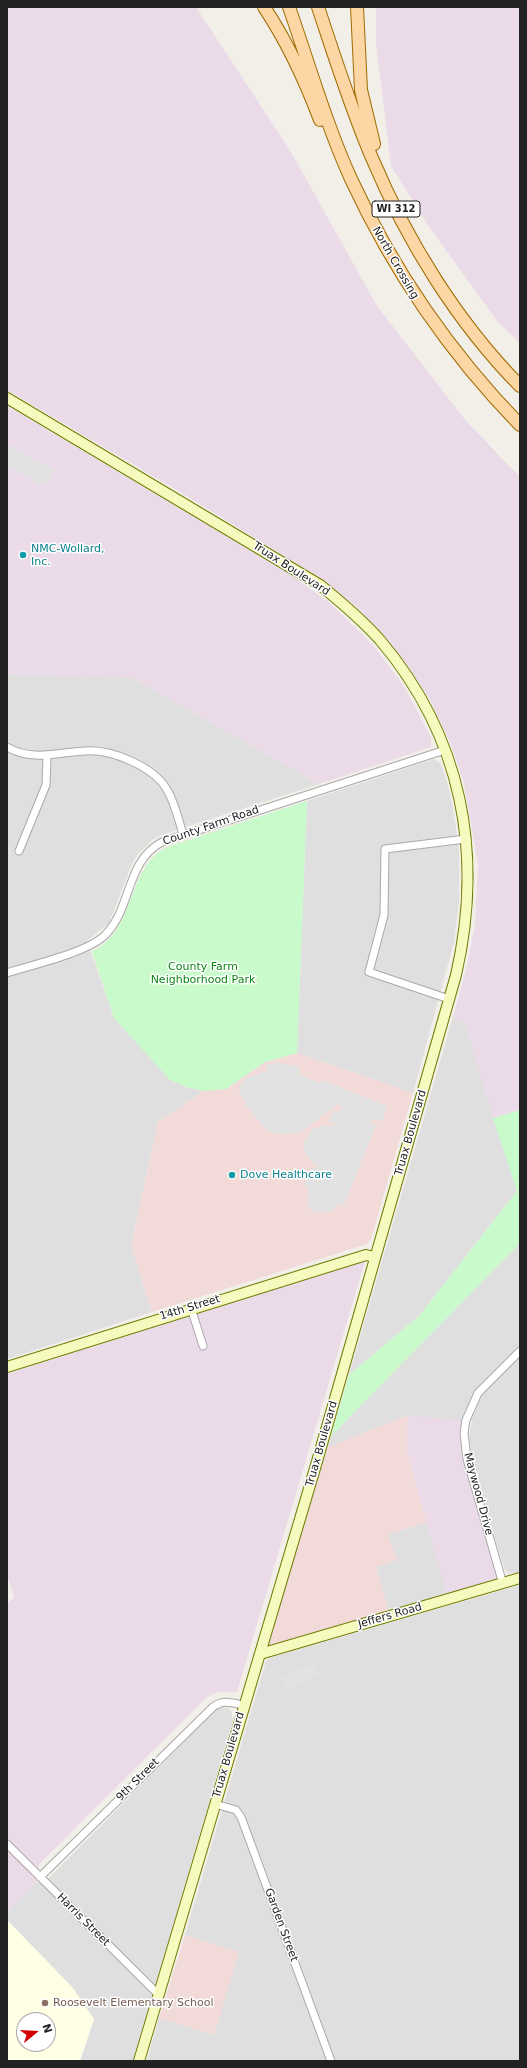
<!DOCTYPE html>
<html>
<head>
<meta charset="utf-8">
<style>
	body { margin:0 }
	#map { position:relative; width:527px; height:2068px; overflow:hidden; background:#f2efe9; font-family:"DejaVu Sans",sans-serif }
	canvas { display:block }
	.frame { position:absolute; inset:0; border:8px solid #222; pointer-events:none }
	.north { position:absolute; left:16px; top:2012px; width:40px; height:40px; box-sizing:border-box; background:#fff; border:1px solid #a7a7a7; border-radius:50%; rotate:72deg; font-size:11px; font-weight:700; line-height:16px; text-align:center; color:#222 }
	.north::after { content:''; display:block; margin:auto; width:14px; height:18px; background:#d40000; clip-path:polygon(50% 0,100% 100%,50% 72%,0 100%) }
</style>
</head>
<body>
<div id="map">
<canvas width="527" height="2068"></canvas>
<div class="frame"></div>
<div class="north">N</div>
</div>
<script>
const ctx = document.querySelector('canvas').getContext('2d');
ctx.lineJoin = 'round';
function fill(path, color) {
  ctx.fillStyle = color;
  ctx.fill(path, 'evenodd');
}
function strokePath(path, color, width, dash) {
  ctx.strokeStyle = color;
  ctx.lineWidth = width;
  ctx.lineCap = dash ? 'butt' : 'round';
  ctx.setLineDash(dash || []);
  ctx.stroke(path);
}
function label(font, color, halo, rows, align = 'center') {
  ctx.font = font + ' "DejaVu Sans",sans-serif';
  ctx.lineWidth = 3;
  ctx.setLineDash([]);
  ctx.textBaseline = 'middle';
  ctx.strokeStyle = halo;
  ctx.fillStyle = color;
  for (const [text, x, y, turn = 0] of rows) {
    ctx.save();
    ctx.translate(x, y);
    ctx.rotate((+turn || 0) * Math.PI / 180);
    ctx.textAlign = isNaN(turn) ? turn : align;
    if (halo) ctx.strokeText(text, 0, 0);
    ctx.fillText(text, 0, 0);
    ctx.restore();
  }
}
const residential = new Path2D(`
	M7,674l126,4 186,106 -158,51 -9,5 -15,15 -6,11 -22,57 -22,18 27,77 72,69 18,4 -46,31 -27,124 21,66 -145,47z
	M434,759l7,5 9,29 5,29 4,29v50l-5,41 -41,151 -116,-40 10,-252z
	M453,1017l12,6 52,168 -98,125 -70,59z
	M520,1243v329l-5,1h-7l-3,-3 -7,-21 -27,-95 -2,-17 3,-16 -65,-5 -79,31 3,-11z
	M427,1522l20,72 -58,17 -13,-44 21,-7 -9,-26z
	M520,1585v476h-373l12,-43 55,17 24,-83 -53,-17 81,-274 7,-4z
	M220,1708h7l4,3 2,9 -100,341h-53l14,-42 -22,-32 -65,-67v-8l30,-31 5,4 173,-174z`);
const commercial = new Path2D(`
	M297,1053l116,40 -42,146 -4,5 -215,68 -21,-66 27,-124 46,-31 22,-2 39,-27z
	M407,1416v37l20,69 -39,12 9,26 -21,7 13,44 -122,35 61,-199z
	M185,1935l54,17 -25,83 -55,-17z`);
const industrial = new Path2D(`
	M7,7h189l95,145 86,154 89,115 54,56v633l-27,8 -28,-95 -12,-6 13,-47 9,-45 3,-59 -14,-83 -14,-41 -19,-40 -20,-32 -28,-36 -26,-27 -36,-28 -131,-81 -183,-108z
	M376,7h144v336l-22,-21 -69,-95 -38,-61 -15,-123z
	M7,406l281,167 42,30 43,42 31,41 27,52v9l-112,37 -186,-106 -126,-4z
	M365,1261l-128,431h-17l-8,2 -7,5 -166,165 -2,17 -30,31v-307l7,-8 -7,-22v-201z
	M407,1416l59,4 -2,25 39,139 -55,15 -41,-146z`);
const education = new Path2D(`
	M7,1920l65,67 22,32 -14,42h-73zM24,2020h24v24h-24z`);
const park = new Path2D(`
	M307,801l-10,252 -32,9 -39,27 -22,2 -18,-4 -16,-7 -56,-62 -22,-66c46,-23 32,-82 75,-105z
	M520,1110v133l-189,193 18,-61 70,-59 98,-125 -24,-73z`);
const parking = new Path2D(`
	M7,444l48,26 -7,13 -2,-1 -3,4 -36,-20z
	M276,1063l20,3 5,2 -2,6 22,10 2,-4 64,26 -5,15 -11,-2v4l5,2 -32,80 -5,-1 -7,7 -16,2 -8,-6 -1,-5 2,-14 -5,-3 7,-18 5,2 2,-2 -13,-13 -1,-11 8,-14 10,-3h12l1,-2 -6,-3 5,-11 6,2 2,-5 -5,-2 -36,27 -8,2h-17l-10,-4 -19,-23 -9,-19 9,-10 20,-7v-6z
	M315,1663l5,13 -34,15 -6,-14z`);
const street = new Path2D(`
	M7,747c25,15 52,5 78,4 26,-2 67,15 81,37 9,14 12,31 17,46
	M19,851l27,-66 1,-29
	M7,973c25,-8 83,-21 99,-39 26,-27 20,-73 56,-92l283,-92
	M449,999l-80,-27 15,-57 1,-66 81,-10
	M191,1308l12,38
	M503,1584l-36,-125 -3,-26 2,-13 12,-27 42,-42
	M215,1804l21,6 5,7 90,244
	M7,1844l152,151
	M40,1877l173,-170c10,-8 19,-4 31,-2`);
const secondary = new Path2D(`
	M7,398l313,187c21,17 42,35 60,55 82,97 104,213 76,335l-140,490 -177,596
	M7,1367l359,-112 8,2
	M260,1654l260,-76`);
const primary = new Path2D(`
	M264,7c24,36 41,73 56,113
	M289,7c20,57 37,117 62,172 43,93 97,172 169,246
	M318,7c17,51 33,102 54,151 35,83 85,164 148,228
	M357,7l4,83 13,54`);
const markers = [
	[23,555,4,"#0f9aa8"],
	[232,1175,4,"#0f9aa8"],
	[45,2003,4,"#8d6e63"]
];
const shields = [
	[396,209,48]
];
const shieldNames = [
	["WI 312",396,209]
];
const streetNames = [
	["North Crossing",395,263,60],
	["Truax Boulevard",291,569,33],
	["County Farm Road",211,826,-19],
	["Truax Boulevard",411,1133,-74],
	["14th Street",190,1308,-17],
	["Truax Boulevard",322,1444,-74],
	["Maywood Drive",478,1494,75],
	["Jeffers Road",390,1616,-16],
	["Truax Boulevard",229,1755,-74],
	["9th Street",138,1780,-45],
	["Harris Street",83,1920,45],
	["Garden Street",281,1925,70]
];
const cultureNames = [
	["NMC-Wollard,",31,549],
	["Inc.",31,562],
	["Dove Healthcare",240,1175]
];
const parkNames = [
	["County Farm",203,967],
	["Neighborhood Park",203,980]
];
const educationNames = [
	["Roosevelt Elementary School",53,2003]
];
fill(residential, '#e0dfdf');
fill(commercial, '#f2dad9');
fill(industrial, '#ebdbe8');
fill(education, '#ffffe5');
fill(park, '#c8facc');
fill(parking, '#e2e2e2');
strokePath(street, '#a9a9a9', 9);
strokePath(secondary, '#707d05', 12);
strokePath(primary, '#a06b00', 14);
strokePath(street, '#fff', 7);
strokePath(secondary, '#f7fabf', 10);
strokePath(primary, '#fcd6a4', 12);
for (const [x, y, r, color] of markers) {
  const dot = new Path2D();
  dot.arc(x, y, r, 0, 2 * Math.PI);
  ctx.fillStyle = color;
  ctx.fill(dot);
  strokePath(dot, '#fff', 1.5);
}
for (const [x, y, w] of shields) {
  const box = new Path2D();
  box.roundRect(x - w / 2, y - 8, w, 16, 3);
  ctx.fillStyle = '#fff';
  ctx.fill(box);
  strokePath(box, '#222', 1);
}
label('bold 10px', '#222', null, shieldNames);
label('11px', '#222', '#fff', streetNames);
label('11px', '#0d838f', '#fff', cultureNames, 'left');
label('11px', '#0c8416', '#fff', parkNames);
label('11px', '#785e54', '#fff', educationNames, 'left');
</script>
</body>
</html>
